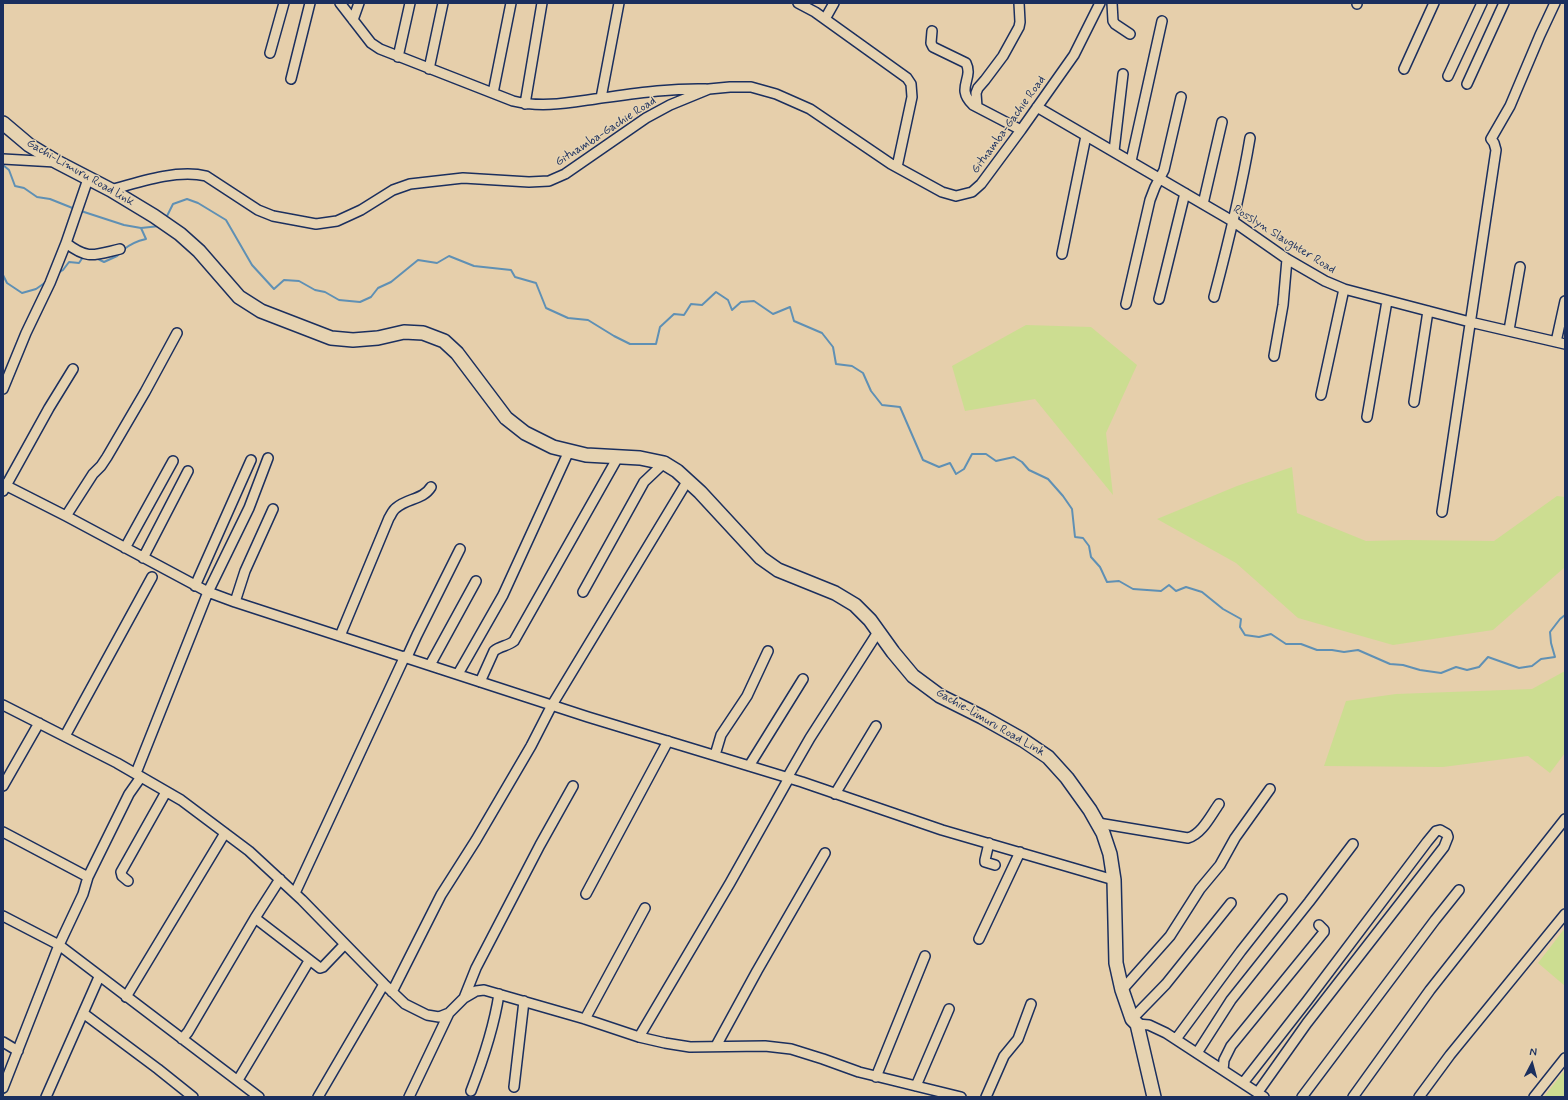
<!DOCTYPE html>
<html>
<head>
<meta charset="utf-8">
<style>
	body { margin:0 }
	#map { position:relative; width:1568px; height:1100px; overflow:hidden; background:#e6cfab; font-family:Mynerve,sans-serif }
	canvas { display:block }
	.frame { position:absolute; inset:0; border:4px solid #1b2f5e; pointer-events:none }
	.north { position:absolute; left:1512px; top:1044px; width:40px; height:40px; -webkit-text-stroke:3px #e6d3b1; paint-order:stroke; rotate:6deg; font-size:11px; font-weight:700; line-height:16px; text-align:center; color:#1b2f5e }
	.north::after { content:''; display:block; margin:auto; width:14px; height:18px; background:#1b2f5e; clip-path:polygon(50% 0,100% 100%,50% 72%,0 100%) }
</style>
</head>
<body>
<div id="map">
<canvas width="1568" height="1100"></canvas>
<div class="frame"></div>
<div class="north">N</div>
</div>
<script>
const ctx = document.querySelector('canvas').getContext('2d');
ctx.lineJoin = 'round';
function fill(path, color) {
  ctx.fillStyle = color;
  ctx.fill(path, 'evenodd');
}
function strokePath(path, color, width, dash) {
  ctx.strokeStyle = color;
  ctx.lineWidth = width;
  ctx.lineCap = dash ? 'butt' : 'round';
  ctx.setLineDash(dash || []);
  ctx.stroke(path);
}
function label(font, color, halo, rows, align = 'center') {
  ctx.font = font + ' Mynerve,sans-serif';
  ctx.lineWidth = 3;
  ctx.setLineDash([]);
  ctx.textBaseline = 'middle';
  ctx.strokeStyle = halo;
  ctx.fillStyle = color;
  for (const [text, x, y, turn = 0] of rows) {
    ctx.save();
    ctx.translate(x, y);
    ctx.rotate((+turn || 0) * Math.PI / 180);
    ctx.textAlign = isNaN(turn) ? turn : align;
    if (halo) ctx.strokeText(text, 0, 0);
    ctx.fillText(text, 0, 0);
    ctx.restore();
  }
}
const green = new Path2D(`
	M1026,325l65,2 46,38 -31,68 7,62 -78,-96 -70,12 -13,-45z
	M1292,467l5,46 69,28 41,-1 87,1 63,-45 8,1v70l-72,63 -100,15 -95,-27 -62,-55 -79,-44 80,-33z
	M1565,671v82l-15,20 -22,-17 -85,11 -119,-1 22,-65 50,-7 136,-5z
	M1565,928v58l-27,-23z
	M1565,1070v27h-21z`);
const stream = new Path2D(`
	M3,165l6,5 6,16 9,2 13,9 13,2 25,10
	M81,211l43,14 17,3
	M166,218l7,-14 14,-5 11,4 28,17 26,45 22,24 10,-9 15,1 16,9 10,2 14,8 21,2 11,-5 7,-9 13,-6 27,-22 19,3 12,-7 25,10 37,4 4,7 21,6 10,25 22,10 20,2 26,16 16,8h26l4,-17 14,-13 10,1 7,-11 11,1 14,-13 12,8 4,10 9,-8 13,-1 19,13 17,-7 4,14 28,12 11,14 3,17 16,2 11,7 8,18 11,14 18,2 23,53 16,7 11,-4 6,11 8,-5 8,-15h14l10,7 18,-4 8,5 7,8 19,9 15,17 9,13 3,28 8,1 6,8 2,11 9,10 7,15 12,-1 14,8 28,2 8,-6 7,6 10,-4 16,5 21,17 18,10 -1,8 5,8 14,2 12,-3 15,10h15l16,6h15l12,2 14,-2 32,14 13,1 17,5 21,3 15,-6 11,3 12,-3 9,-10 31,11 13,-2 9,-7 14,-2 -4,-14 -1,-11 10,-13 5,-4
	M123,250c7,-6 14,-9 23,-11l-5,-11 19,-2
	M96,258l8,4 13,-6 3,-3
	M58,273l5,-3 6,-8 10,1 4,-6
	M3,275l4,8 15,10 14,-4 10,-7`);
const street = new Path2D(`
	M340,3l31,40 9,6 133,52c28,7 54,2 82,-2 37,-5 74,-11 111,-10
	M798,3l17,9 92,66 4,6 1,13 -15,70
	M1112,3l1,18 2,3 15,10
	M1357,4v-1
	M825,19l9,-16
	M353,20l6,-17
	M932,31l-1,12 2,4 33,16c8,16 -11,25 7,42l48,25
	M270,53l14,-50
	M398,57l12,-54
	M429,69l14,-66
	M1404,69l30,-66
	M1448,76l34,-73
	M291,79l19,-76
	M1467,84l37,-81
	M493,93l18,-90
	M601,98l18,-95
	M525,104l17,-101
	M977,107l-1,-14 2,-5 7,-8 18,-24 16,-29 1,-5 -1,-19
	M1037,107l197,115 53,37 38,22 19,8 126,33 95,22
	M1114,151l9,-77
	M3,159l53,3
	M1131,161l31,-140
	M111,190c28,-8 66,-21 95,-14l52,34 15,6 43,8 21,-3 24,-11 32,-20 17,-6 53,-6 66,4 20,-1 16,-7 81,-56 24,-13 39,-16 21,-2h21l25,7 34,15 81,55 51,28 14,4 16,-4 9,-8 40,-54 53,-75 26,-52
	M1203,204l19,-82
	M66,243c22,17 28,12 54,6
	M1062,254l24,-118
	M1214,297c14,-53 27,-105 36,-159
	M1159,299l26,-106
	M1126,304l24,-104 5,-13 9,-17 17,-73
	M1509,330l11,-63
	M1556,342l9,-41
	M1274,356l9,-51 4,-46
	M3,389l23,-56 24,-50 16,-40 22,-64
	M1321,395l23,-106
	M1414,402l14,-91
	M1367,417l20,-116
	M3,484l63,32 142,76 27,10 353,115 214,65 140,48 172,50
	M3,491l46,-83 24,-39
	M1442,512l54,-362 -2,-7 -3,-4 19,-33 30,-71 15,-32
	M66,516l27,-42 8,-8 6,-9 38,-65 32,-59
	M125,548l48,-87
	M143,558l45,-87
	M195,586l56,-126
	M583,592l61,-110 20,-19
	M235,602l10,-31 28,-62
	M340,636l49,-118c2,-3 4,-8 7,-10 11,-10 27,-8 35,-21
	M407,657l10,-22 43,-86
	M430,665l46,-84
	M458,674l45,-79 66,-144
	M480,682l14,-31c6,-5 14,-5 20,-10l104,-184
	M3,705l114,58 64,37 68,51 53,49 82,84 21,20 22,11 12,2 10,-4 15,-15 12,-7 8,-1 101,29 54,18 26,6 25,4 75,-1 26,3 32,10 36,13 102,25
	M65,736l87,-159
	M715,755l6,-20 26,-39 21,-45
	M749,766l54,-87
	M136,773l72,-181 41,-84 19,-50
	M787,778l23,-40 68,-106
	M3,786l36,-63
	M835,794l41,-68
	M1098,823l90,15c14,-4 23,-23 31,-34
	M3,832l85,45
	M989,843l-4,17v2l10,3
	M128,881l-6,-5 -1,-4 45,-80
	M295,893l110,-237
	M586,894l82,-153
	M3,916l56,29 200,152
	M255,918l65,50 3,-1 22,-23
	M979,939l41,-87
	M1122,990l48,-54 30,-47 20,-24 15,-27 35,-49
	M392,992l49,-97 35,-55 55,-94 21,-41 136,-225
	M126,997l99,-164
	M464,998l12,-30 64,-123 33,-59
	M83,1013l75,56 35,28
	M585,1019l60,-111
	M1132,1019l34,-35 65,-81
	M1137,1024l12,1 17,8 98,64
	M639,1037l91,-154 59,-105
	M182,1039l6,-7 67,-114 25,-39
	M1176,1039l65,-88 41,-52
	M3,1042l15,9
	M716,1046l41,-75 68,-118
	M1197,1053l34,-53 78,-98 44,-58
	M1223,1070l1,-10 7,-14 93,-114v-2l-5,-5
	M876,1077l49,-121
	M238,1080l71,-119
	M1243,1083l64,-82 120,-159 9,-11 4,-1 7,4 1,3 -4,10 -137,176 -49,69
	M916,1086l33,-77
	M514,1087l10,-86
	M3,1088l56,-143 24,-51 5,-17 41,-83 12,-17
	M471,1091c12,-31 23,-64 28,-97
	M46,1097l53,-120
	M318,1097l66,-113
	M409,1097l40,-84
	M986,1097l18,-41 14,-17 13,-35
	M1302,1097l133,-177 24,-30
	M1353,1097l77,-107 135,-171
	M1419,1097l31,-42 115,-141
	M1534,1097l31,-39`);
const secondary = new Path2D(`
	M3,123l26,22 28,17 54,28 43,26 26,18 19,17 40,46 22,14 70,27 22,2 25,-2 26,-6 19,1 21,8 13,12 49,65 19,15 28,14 33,8 54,3 24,5 13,8 23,21 61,66 17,12 57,23 20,12 15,15 23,32 20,24 27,20 42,21 41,23 25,17 19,21 23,32 13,23 7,21 4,26 2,83 6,27 10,29 5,5 17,73`);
const streetNames = [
	["Gituamba-Gachie Road",1009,125,-54],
	["Gituamba-Gachie Road",606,132,-33],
	["Gachi-Limuru Road link",80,173,30],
	["Rosslyn Slaughter Road",1284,240,32],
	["Gachie-limuru Road Link",990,723,30]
];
fill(green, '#ccdd91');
strokePath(stream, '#5f90b4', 2);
strokePath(street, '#1b2f5e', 12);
strokePath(secondary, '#1b2f5e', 16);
strokePath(street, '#e6d3b1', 9);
strokePath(secondary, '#e6d3b1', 13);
label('12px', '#1b2f5e', '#e6d3b1', streetNames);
</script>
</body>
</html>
